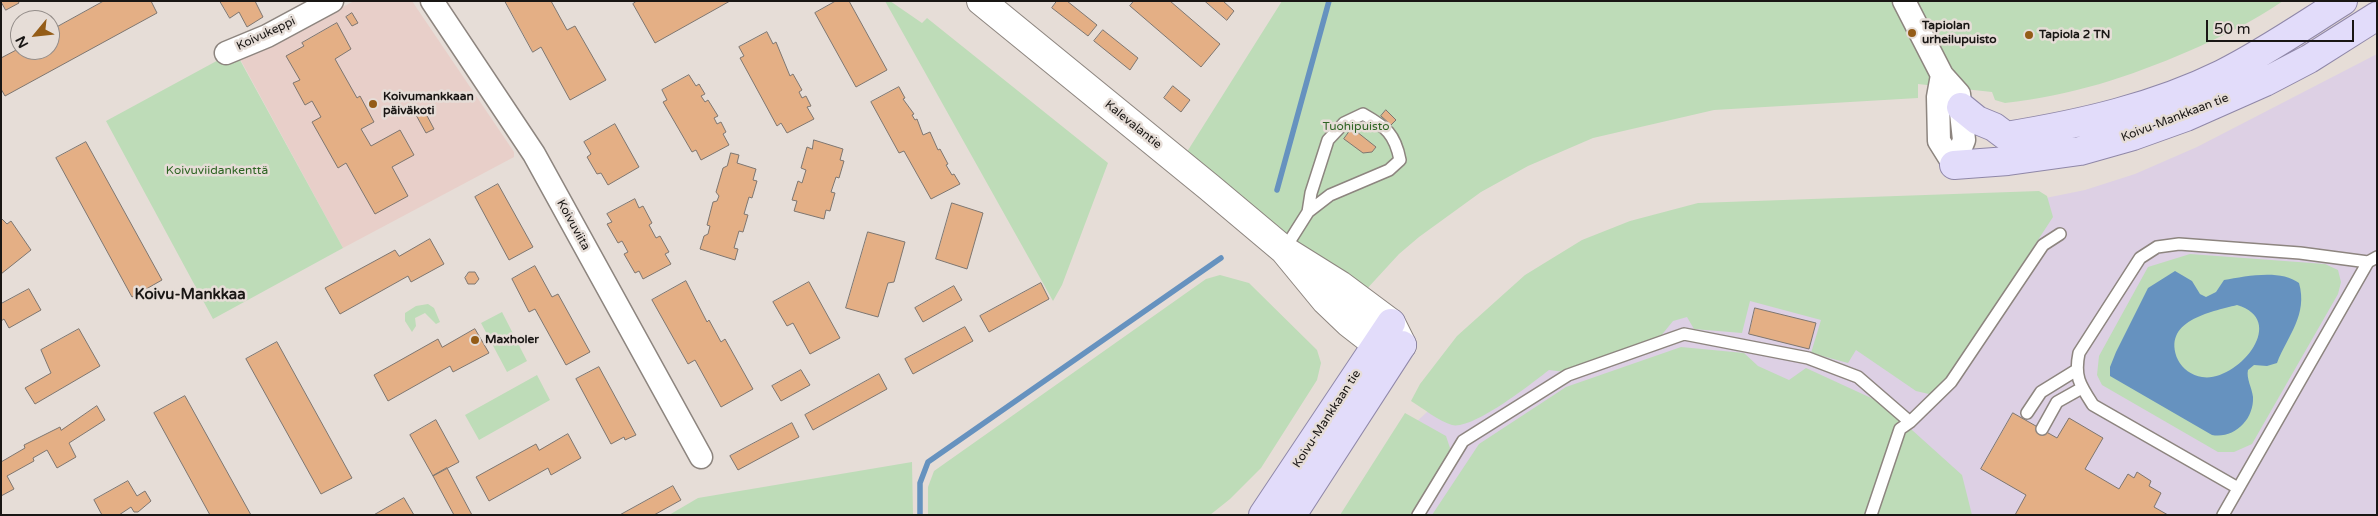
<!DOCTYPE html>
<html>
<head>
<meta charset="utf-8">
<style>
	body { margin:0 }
	#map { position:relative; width:2378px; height:516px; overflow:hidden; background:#e6ddd7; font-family:"Varela Round",sans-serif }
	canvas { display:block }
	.frame { position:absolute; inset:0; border:2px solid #191614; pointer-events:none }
	.north { position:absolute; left:10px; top:10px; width:50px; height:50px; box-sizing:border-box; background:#e6ddd7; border:1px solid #948d89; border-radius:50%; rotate:242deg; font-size:14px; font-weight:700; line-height:20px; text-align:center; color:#191614 }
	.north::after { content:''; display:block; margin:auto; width:18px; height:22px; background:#945c17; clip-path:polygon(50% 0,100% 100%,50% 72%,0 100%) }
	.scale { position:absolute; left:2206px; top:20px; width:148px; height:22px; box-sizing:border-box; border:2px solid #191614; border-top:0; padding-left:6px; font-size:15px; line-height:18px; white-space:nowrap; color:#191614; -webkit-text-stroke:4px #e6ddd7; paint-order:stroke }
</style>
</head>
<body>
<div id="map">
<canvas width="2378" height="516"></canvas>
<div class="frame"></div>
<div class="north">N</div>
<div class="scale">50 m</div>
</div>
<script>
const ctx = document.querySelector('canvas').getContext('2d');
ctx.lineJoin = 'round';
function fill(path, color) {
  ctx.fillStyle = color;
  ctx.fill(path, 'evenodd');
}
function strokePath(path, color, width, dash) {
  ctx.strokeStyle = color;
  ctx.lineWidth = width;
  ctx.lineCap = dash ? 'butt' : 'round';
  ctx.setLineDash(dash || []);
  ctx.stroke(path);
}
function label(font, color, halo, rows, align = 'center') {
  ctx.font = font + ' "Varela Round",sans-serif';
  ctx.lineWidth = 5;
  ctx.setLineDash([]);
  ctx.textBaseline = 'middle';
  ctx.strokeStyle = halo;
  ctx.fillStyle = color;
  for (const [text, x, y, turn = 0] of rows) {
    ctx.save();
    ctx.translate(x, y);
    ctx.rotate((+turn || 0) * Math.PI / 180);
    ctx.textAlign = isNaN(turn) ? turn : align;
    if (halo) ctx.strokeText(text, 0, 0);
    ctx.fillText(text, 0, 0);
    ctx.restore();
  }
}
const industrial = new Path2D(`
	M2377,54v461h-1026l63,-91 50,-46 557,-175 64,-13 50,-16 62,-27z`);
const education = new Path2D(`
	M354,1h58l102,151v5l-171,91 -104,-191 42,-17z`);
const green = new Path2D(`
	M885,1h5l32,22 5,-5 181,145 -46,122 -9,16z
	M1282,1h1001c-29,20 -62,36 -94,50 -60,26 -119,45 -184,52l-10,-3 -3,-8 -74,-8v14l-204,12 -121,28 -65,28 -47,26 -62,45 -20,17 -35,38 -67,-47 -15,-16 -97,-74z
	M235,51l108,197 -130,71 -107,-198z
	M2039,191l8,5 6,21 -109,167 -11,11 -17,-4 -60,-41 -8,13 -37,-10 10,-33 -71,-19 -8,32 -48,-4 -7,-12 -14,4 -13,16 -23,7 -72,28 -16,-2c-18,14 -76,60 -97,55 -14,-4 -29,-17 -41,-24l9,-17 37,-48 68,-61 57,-35 48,-19 68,-18z
	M2190,254l135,10 13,6 3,12 -3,12 -86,150 -18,8h-16l-116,-67 -5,-10 2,-19 49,-89z
	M1220,275l29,8 68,67 4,13 -4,17 -56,88 -31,31 -20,16h-282v-28l6,-16 272,-192z
	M428,304l6,4 6,14 -4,2 -11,-11 -10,5 1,8 -4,6 -7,-11v-8l11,-7z
	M502,312l25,49 -20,11 -26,-49z
	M1681,347l63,6 14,13 31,14 17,-12 76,35 80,72 10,40h-540l47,-71 87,-57z
	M537,375l13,25 -71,40 -14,-25z
	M1405,413l41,23 4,12 -4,12 -36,55h-70z
	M912,462l1,53h-244l29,-17z`);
const water = new Path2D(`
	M2175,271l17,10 8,13 6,3 10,-5 8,-12c22,-4 57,-11 75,3 9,32 -11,52 -22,80l-10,3 -13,-1 -6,5c-2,8 4,18 5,27 1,23 -19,42 -41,38l-102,-59v-9l6,-15 32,-64zM2237,305c53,16 -1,78 -35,72 -10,-1 -20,-9 -24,-17 -17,-39 32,-48 59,-55z`);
const stream = new Path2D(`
	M1277,190l52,-189
	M920,515v-32l8,-21 293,-204`);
const building = new Path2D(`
	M1,1h17l1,2 -13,7z
	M104,1h47l6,12 -152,83 -4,-7v-31l19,-10v2h30v-19z
	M220,1h35l8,16 -16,10 -8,-15 -9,6z
	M505,1h46l16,29 8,-4 31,54 -36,20 -29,-53 -8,5z
	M637,1h93l-75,42 -22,-39z
	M836,1h13l38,69 -31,17 -41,-74z
	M1057,1h10l30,24 -9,11 -36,-28z
	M1134,1h36l50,43 -19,23 -71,-61z
	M1205,1h18l11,10 -7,9z
	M352,13l6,10 -6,3 -6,-9z
	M337,23l14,26 -16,10 22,39 3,-2 14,26 -13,7 10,17 29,-16 14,25 -22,12 16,29 -33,18 -29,-51 -8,5 -26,-46 9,-5 -9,-16 -7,4 -12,-22 7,-3 -14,-24 18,-10 -2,-3z
	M1103,30l35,28 -8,12 -36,-29z
	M767,32l6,12 3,-2 14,34 3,-2 9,16 -3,2 3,6 4,-2 5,10 -4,1 7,12 -27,14 -6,-10 -4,3 -37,-68 4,-2 -5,-9z
	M689,75l7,11 3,-2 6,10 -4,2 4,6 3,-2 10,16 -4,2 3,6 4,-2 5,10 -3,2 6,11 -28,15 -5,-10 -4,2 -29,-50 4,-2 -5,-10z
	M1173,86l17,14 -9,12 -17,-14z
	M899,87l6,11 -2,1 11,15 -2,1 3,5 2,-1 6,16 7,-3 8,18 2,-1 8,15 -2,1 6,10 2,-1 6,10 -29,15 -27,-48 -5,2 -28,-51z
	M424,110l10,19 -8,4 -10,-18z
	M1386,110l10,10 -5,5 -10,-9z
	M615,124l24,43 -31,18 -7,-12 -4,1 -10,-17 4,-3 -7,-12z
	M1352,128l24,19 -4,5 -9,1 -19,-14z
	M814,140l29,9 -3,11 4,1 -5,17 -3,-1 -5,15 4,1 -5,18 -4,-1 -2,9 -30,-8 3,-10 -5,-1 6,-19 4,2 4,-13 -5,-2 6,-21 5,2z
	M86,142l76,138 -30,17 -76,-139z
	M731,153l8,2 -2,8 19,6 -3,11 4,1 -5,17 -3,-1 -5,17 4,1 -5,17 -4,-1 -5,17 4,1 -3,11 -35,-11 4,-13 4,-2 2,-8 -3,-1 6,-23 4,-1 2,-5 -3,-4 7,-24 4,-2z
	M498,184l35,63 -24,13 -34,-63z
	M635,199l4,9 4,-2 9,17 -3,2 7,13 4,-2 9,16 -4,2 6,10 -28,15 -4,-8 -4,2 -11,-19 4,-2 -6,-11 -4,2 -11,-19 5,-2 -5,-8z
	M952,203l31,10 -16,56 -31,-10z
	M1,218l6,6 4,-3 20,29 -30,24z
	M868,232l37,10 -11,40 -6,1 -10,34 -32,-9z
	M430,239l14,25 -33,18 -3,-6 -68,38 -15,-26 70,-38 4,6z
	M535,266l17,31 6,-3 32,58 -24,13 -31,-56 -6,3 -17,-33z
	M469,272h6l4,7 -4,5h-7l-3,-6z
	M686,281l21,41 2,-2 12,22 4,-3 28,50 -32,18 -26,-47 -7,4 -36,-64z
	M809,282l31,56 -30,16 -17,-31 -6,3 -14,-24z
	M1041,283l8,16 -60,33 -9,-16z
	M954,286l8,14 -39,22 -8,-14z
	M29,289l12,21 -32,18 -5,-9 -3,2v-17z
	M1755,308l61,15 -7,26 -60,-15z
	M965,327l8,14 -60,33 -8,-15z
	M79,329l21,37 -65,38 -10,-16 26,-15 -10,-23z
	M475,329l14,24 -36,19 -3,-6 -62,35 -14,-26 64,-36 4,8z
	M277,342l75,136 -31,16 -75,-135z
	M599,367l37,68 -11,5 -1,-3 -13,7 -35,-65z
	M801,370l9,15 -29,16 -9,-15z
	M879,374l8,15 -74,41 -8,-15z
	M185,396l66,119h-41l-56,-102z
	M97,406l8,14 -36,23 7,14 -19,11 -10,-18 -14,8 1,3 -27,15 7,13 -13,7v-34l24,-14 -1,-3 36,-18 1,3z
	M2013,413l44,25 12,-20 34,20 -18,31 34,20 9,-15 6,4 3,-6 14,9 -2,5 12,7 -7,14 14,8h-153l11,-20 -45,-26z
	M436,420l23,42 -26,14 -23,-41z
	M792,423l7,14 -61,33 -8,-14z
	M568,434l13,24 -30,17 -3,-7 -59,33 -13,-24 60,-33 3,6z
	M447,468l25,47h-18l-21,-39z
	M128,481l9,15 8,-5 6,10 -13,11h-4l-3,-5 -12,8h-17l-8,-15z
	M673,486l8,14 -27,15h-34z
	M404,498l10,17h-40z`);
const service = new Path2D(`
	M1284,250l24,-38 3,-19 17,-53 16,-17 19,-9c23,13 32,20 37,46l-11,10 -59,25 -22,17
	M2027,413l14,-21 34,-21
	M2042,429l15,-27 25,-14
	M2238,488l-145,-83c-13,-20 -19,-28 -14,-52l61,-95 17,-11 22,-3 121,9 68,9 9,-5
	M1418,515l45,-74 105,-66 116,-41 124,24 50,19 52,45
	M1871,515l29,-86 10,-7 41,-40 92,-137 17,-11
	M2223,515l145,-253`);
const minor = new Path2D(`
	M432,1l102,153 167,303
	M1904,1l38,74 17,19 5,46 -10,25
	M226,53l41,-17 65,-35
	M1942,75l-4,22 1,44 15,24`);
const secondary = new Path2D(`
	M981,1l228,186 75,63 56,35 51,38 11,22 -26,-1 -27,-21 -23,-22 -42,-51`);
const primary = new Path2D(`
	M1961,107l16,13 17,7 12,9c74,-12 149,-29 216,-62 42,-21 81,-48 121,-73
	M1954,165l54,-4 72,-10 53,-15 53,-19 79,-35 44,-23 68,-43
	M1263,515l128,-192
	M1292,515l110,-170`);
const markers = [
	[1912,33,5,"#945c17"],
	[2029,35,5,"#945c17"],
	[373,104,5,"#945c17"],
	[475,340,5,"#945c17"]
];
const poiNames = [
	["Tapiolan",1922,26],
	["urheilupuisto",1922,40],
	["Tapiola 2 TN",2039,35],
	["Koivumankkaan",383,97],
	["päiväkoti",383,111],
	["Maxholer",485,340]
];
const streetNames = [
	["Koivukeppi",266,34,-25],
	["Koivu-Mankkaan tie",2175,118,-21],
	["Kalevalantie",1133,125,39],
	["Koivuviita",573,225,61],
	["Koivu-Mankkaan tie",1327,419,-57]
];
const parkNames = [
	["Tuohipuisto",1356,127],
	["Koivuviidankenttä",217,171]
];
const quarterNames = [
	["Koivu-Mankkaa",190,295]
];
fill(industrial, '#ddd0e4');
fill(education, '#e8cfc9');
fill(green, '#bedcb8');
fill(water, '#6692bf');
strokePath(stream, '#6692bf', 5.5);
fill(building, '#e4af85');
strokePath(building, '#7e7670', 1);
strokePath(service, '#8d857f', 14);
strokePath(minor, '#8d857f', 25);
strokePath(secondary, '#8d857f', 30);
strokePath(primary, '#8f87a8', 30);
strokePath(service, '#fff', 11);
strokePath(minor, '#fff', 22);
strokePath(secondary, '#fff', 28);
strokePath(primary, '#e2dcfa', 28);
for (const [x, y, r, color] of markers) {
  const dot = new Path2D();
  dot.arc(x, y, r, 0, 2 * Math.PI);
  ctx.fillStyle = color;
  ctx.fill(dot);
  strokePath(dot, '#e6ddd7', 2);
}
label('bold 12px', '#191614', '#e6ddd7', poiNames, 'left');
label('12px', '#191614', '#e6ddd7', streetNames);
label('12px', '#2e6423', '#e6ddd7', parkNames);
label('bold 15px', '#191614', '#e6ddd7', quarterNames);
</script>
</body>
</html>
